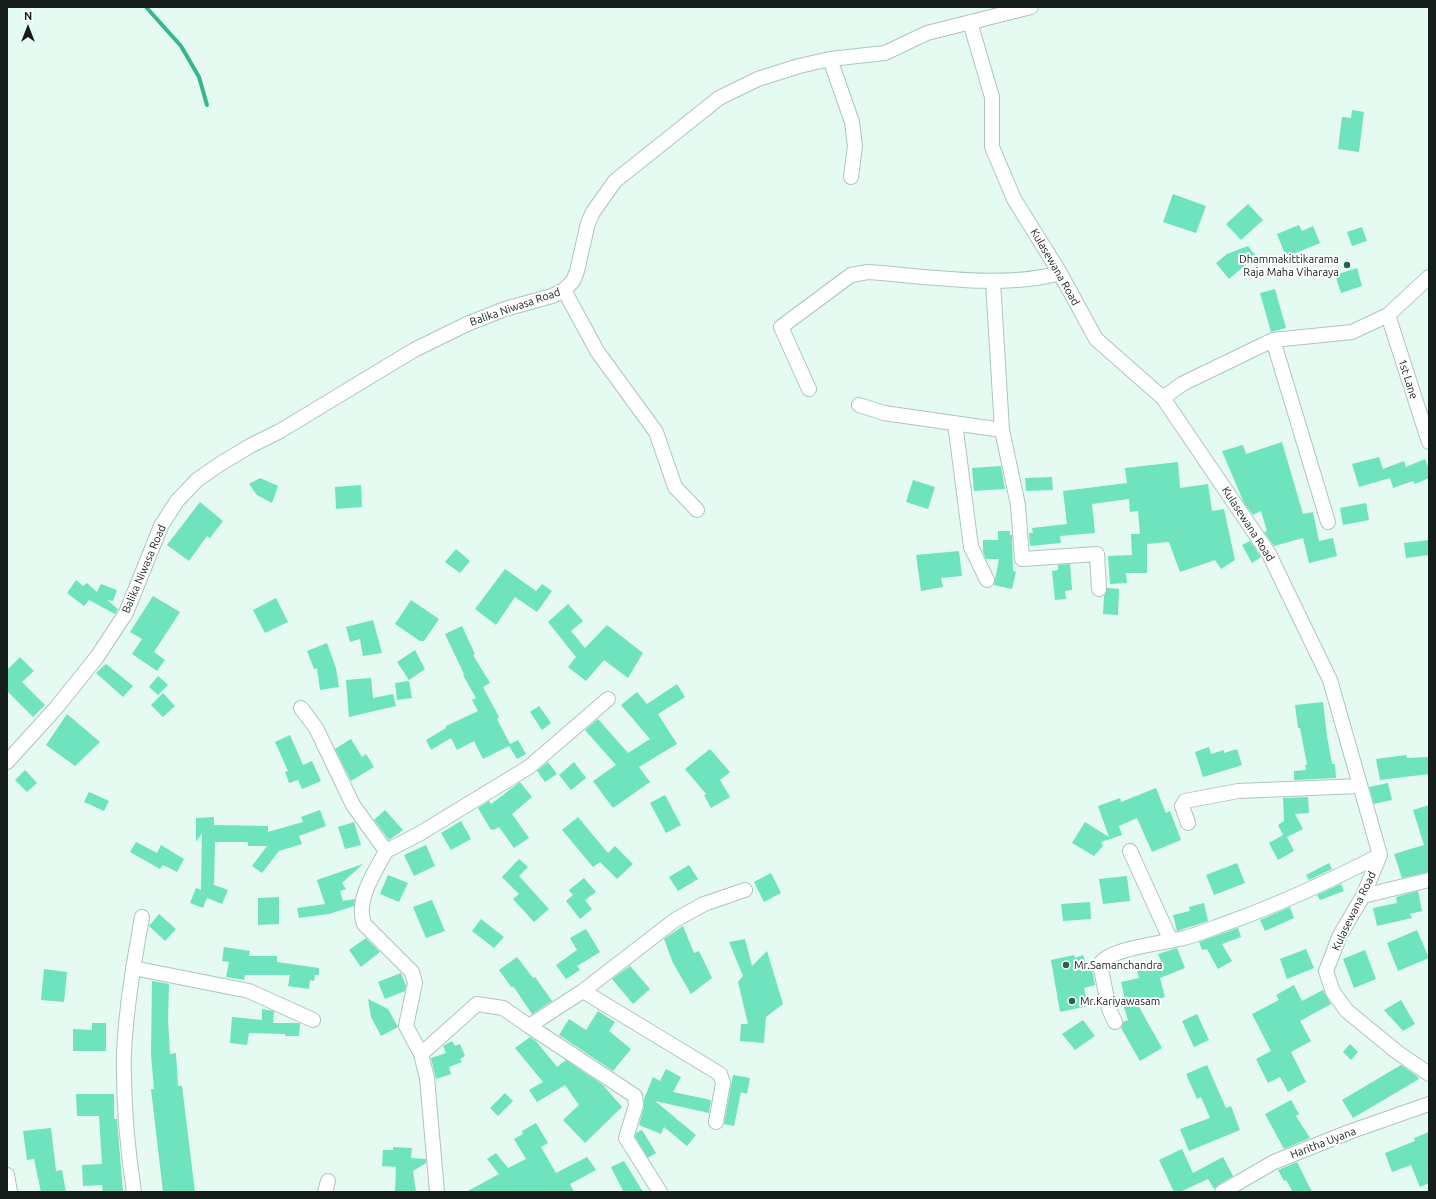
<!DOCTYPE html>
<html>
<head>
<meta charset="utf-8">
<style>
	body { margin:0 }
	#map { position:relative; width:1436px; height:1199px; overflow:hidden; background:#e5faf1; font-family:Ubuntu,sans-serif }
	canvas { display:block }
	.frame { position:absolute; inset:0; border:8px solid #161e1b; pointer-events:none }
	.north { position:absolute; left:8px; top:8px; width:40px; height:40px; -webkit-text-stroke:3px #fff; paint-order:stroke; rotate:0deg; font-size:11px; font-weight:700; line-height:16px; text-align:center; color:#161e1b }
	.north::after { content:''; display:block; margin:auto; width:14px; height:18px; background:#161e1b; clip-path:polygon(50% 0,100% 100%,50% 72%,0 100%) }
</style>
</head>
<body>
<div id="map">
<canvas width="1436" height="1199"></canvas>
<div class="frame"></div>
<div class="north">N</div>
</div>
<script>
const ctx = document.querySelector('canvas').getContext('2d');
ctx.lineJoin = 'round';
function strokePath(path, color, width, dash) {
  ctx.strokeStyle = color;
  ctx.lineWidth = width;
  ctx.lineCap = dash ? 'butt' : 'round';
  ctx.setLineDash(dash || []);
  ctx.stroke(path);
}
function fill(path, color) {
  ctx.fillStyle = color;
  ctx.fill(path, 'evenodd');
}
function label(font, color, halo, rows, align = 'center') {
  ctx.font = font + ' Ubuntu,sans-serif';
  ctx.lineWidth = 4;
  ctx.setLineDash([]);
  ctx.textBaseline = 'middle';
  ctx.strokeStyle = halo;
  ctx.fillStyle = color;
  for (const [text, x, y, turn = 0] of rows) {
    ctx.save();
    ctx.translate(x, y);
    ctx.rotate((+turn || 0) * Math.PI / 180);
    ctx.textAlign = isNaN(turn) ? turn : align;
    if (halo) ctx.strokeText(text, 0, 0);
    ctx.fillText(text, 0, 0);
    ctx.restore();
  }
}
const stream = new Path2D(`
	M146,7l35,39 18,31 8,28`);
const building = new Path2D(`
	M1352,110l12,2 -5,40 -21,-3 4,-32 9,1z
	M1173,194l33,12 -10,27 -33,-11z
	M1248,204l15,16 -22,20 -15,-16z
	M1299,225l3,6 11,-5 7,17 -34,14 -9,-23z
	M1362,227l5,14 -15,5 -5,-14z
	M1248,246l8,10 -27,23 -13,-16 11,-9z
	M1357,268l5,18 -21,7 -6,-18z
	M1275,289l11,39 -15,4 -11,-39z
	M1282,442l21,72 10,-2 6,29 14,-3 4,18 -28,7 -6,-25 -29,8 -10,-14 3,-1 -6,-20 -8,4 -9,-12 -22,-52 21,-6 3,9z
	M1379,457l4,12 21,-8 2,6 19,-8 4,10v9l-14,6 -2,-3 -20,7 -3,-10 -31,9 -7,-23z
	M1178,462l2,26 28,-4 4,27 12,-2 11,51 -14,9 -6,-9 -35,12 -11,-30 -22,2v29h-21l1,10 -17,1 -2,-28 24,-1 -1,-21h9l-2,-23 -8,1 -1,-13 -37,5 3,29 -35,3 1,7 -31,3 -1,-13h4l-1,-5 35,-4 -4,-33 64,-8 -2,-15z
	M1001,466l4,23 -31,2 -2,-23z
	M1052,477l1,13 -27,1 -1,-13z
	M260,478l18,8 -6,17 -15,-8 -8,-11z
	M913,480l22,7 -7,22 -22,-7z
	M361,485l1,22 -26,2 -1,-22z
	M200,502l23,19 -13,17 -3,-2 -18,25 -22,-16z
	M1366,503l3,17 -26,5 -3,-17z
	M998,531h12v4h2l1,36 3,1 -4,17 -18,-4 5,-26h-13l-3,-7v-12h15z
	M1429,540v15l-23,3 -2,-15z
	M1250,541l11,16 -9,6 -10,-18z
	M456,549l14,12 -10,12 -15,-11z
	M959,551l3,25 -21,2 2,9 -22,4 -5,-36z
	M1070,564l2,26 -7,1 1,8 -11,1 -3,-29 6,-1v-5z
	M505,569l31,22 6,-7 10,7 -15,21 -22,-15 -19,28 -21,-16z
	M76,580l7,6 4,-3 10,9 4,-8 16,6 -4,11 -6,-1 11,9 -3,5 -26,-14 -5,6 -17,-13z
	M1107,588l12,1 -1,26 -15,-1 1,-18z
	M153,596l27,16 -26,40 11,8 -8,11 -25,-17 10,-15 -12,-7z
	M276,598l12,24 -23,11 -12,-23z
	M411,600l28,19 -15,22h-4l-25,-17z
	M568,604l15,17 -12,10 14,17 22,-23 36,28 -15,25 -24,-18 -18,21 -18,-14 8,-10 -28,-35z
	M373,620l9,33 -19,3 -3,-17 -10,3 -4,-15z
	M462,626l13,28 -2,1 17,28 -7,4 16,30 -2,2 13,25 8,-4 8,14 -9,5 -8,-13 -26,13 -9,-18 -17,9 -6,-12 -20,12 -5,-10 20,-12v-2l32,-15 -6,-11 4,-2 -13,-23 1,-1 -19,-40z
	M327,643l9,25 3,19 -19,3 -3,-22 -3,1 -7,-18z
	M415,650l10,19 -16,11 -12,-18z
	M20,657l14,14 -12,11 23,23 -12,12 -26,-26v-21z
	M106,664l27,22 -10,11 -27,-24z
	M158,676l10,9 -10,10 -9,-8z
	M371,678l2,20 20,-4 3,12 -47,11 -3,-37z
	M409,681l3,17 -15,2 -2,-17z
	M677,684l8,13 -27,17 19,30 -38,23 11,15 -37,26 -20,-27 23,-16 -31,-35 13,-11 30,34 22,-14 -29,-34 16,-13 10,12z
	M163,693l12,13 -12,11 -12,-12z
	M1323,702l4,34 5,28h3l1,14 -42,2v-9l12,-1 -1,-5h2l-7,-37h-2l-3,-23z
	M539,706l12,17 -9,7 -12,-18z
	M67,714l33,28 -25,24 -29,-21z
	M290,735l13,30 9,-4 9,20 -19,8 -4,-9 -9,3 -4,-11 3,-1 -13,-29z
	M351,739l11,18 4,-3 8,13 -23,14 -16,-32z
	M1209,747l2,7 13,-4v3l13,-4 5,16 -39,12 -8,-25z
	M710,749l20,23 -10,8 10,17 -19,11 -7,-13 2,-1 -21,-25z
	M1406,755l1,3 22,-1v17l-49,6 -4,-21z
	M548,762l9,12 -12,8 -8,-11z
	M574,762l12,16 -15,12 -12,-15z
	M25,770l12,13 -10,9 -12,-12z
	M520,782l12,15 -20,17 17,24 -15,10 -15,-21 -5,3 -1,-1 -2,1 -13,-22 11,-7 2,3z
	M1388,783l4,17 -18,4 -5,-17z
	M1156,788l10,25 4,-2 11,29 -29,12 -15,-34 -18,8 3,9 -21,7 2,4 -9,10 -22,-13 13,-21 24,15 -11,-31 22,-8 1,4z
	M89,792l20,9 -5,10 -20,-9z
	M665,795l16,30 -15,8 -16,-30z
	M1308,797l1,16 -14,1 8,15 -16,8 7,14 -16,9 -9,-17 14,-8 -5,-10 6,-4 -1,-23z
	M1429,805v67l-27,6 -8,-24 30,-9 -11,-35z
	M320,810l6,16 -27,10 3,8 -23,7 -17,22 -10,-7 15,-20h-19v-4h-33l-1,43 14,5 -6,14 -15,-6 -4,10 -13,-5 6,-15 5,2 1,-57 -6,9v-24l18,-1v8l54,1v6l35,-10 -2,-5z
	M385,810l18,20 -14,10 -15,-20z
	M578,817l30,36 7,-7 18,18 -16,15 -17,-17 -7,5 -31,-37z
	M461,821l10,18 -20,11 -10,-17z
	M354,822l7,23 -16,4 -7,-22z
	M136,842l21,11 4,-8 23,14 -7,13 -14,-7 -3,4 -30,-17z
	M426,845l9,21 -21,10 -10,-21z
	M519,859l9,8 -9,9 30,33 -15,13 -21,-23 6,-5 -17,-17z
	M1237,863l8,20 -31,12 -8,-20z
	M1329,863l3,6 -23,11 -3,-5z
	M363,864l-21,19 4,6 -6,2 3,10 12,-2 -1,7 -25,8 -30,4 -2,-10 28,-4 -8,-24z
	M689,865l9,14 -20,12 -9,-14z
	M771,873l10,20 -17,9 -10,-20z
	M388,875l20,8 -9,19 -19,-8z
	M1127,876l3,25 -27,3 -4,-25z
	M584,878l12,14 -11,8 7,9 -12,10 -14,-18 7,-6 -4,-5z
	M1341,884l3,7 -24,9 -3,-5z
	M1418,891l4,20 -12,3 2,4 -35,8 -4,-18 24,-5 -1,-6z
	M279,897v27l-21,1v-27z
	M432,900l13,31 -19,7 -13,-31z
	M1090,902l1,17 -28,2 -2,-17z
	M1204,903l4,18 -31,10 -4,-16 17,-4 -1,-4z
	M1290,907l4,11 -29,13 -5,-11z
	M159,914l17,15 -11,12 -16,-15z
	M481,919l23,18 -10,11 -22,-17z
	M683,926l11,27 5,-2 13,27 -21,16 -18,-31 -9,-24z
	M1238,928l3,9 -19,7 10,17 -14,8 -11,-20 -5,1 -3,-8z
	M586,929l14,23 -23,14 3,4 -14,9 -10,-14 21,-15 -7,-12z
	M1417,930l12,28 -31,13 -11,-28z
	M366,938l14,14 -19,15 -12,-17z
	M745,939l7,27 15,-15 16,53 -17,13 -2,26 -24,-2 1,-17h7l-10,-42 5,-6 -14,-34z
	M224,947l26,4 -1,5h28v6l42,6v7h-4l-1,6 -4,-1 -1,9 -21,-3 2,-11h-45l-1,5 -18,-3 3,-15 -7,-1z
	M1177,948l8,20 -25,10 5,19 -27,8 24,43 -22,13 -19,-33 2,-6 5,-2 -5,-16h3l-5,-22 18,-4 -3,-11 25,-6 -3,-7z
	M1306,949l8,19 -27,11 -7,-20z
	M1365,950l11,29 -22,9 -11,-29z
	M1074,955l1,3 8,-3 5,15 4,-1 3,16 -11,3 4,18 -28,6 -9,-52z
	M517,957l16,21 2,-1 17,24 -20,13 -19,-28 -1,2 -13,-18z
	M630,966l20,23 -17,15 -21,-25z
	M44,969l23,3 -3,30 -23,-2z
	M401,973l5,13 -1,5 -20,8 -7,-17z
	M152,981l17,3 -1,35 2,35 6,-1 2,33h4l13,106h-32l-12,-103h3l-3,-34z
	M1294,985l8,16 21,-11 8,14 -31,17 11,20 -20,11 15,30 -18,10 -8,-15 -12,6 -12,-24 15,-8 -19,-37 27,-14 -3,-5z
	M368,999l20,10 10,18 -17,9 -10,-19z
	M1401,1000l14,24 -12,7 -19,-21z
	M262,1009l12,2 -1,12h27l-1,13h-14v-2l-36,-1 -2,12 -17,-2 2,-26 30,3z
	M598,1011l17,11 -6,9 22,18 -18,22 -54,-36 10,-16 17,11z
	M1197,1014l12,26 -15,7 -12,-26z
	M1083,1020l12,16 -20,14 -13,-16z
	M92,1023h14v28h-33v-22l19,1z
	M530,1037l6,4 21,26 9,-7 37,25 19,22 -37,36 -22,-23 16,-15 -14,-20 -28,17 -8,-12 14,-8 -28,-34z
	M452,1041l3,5 5,-2 5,12 -5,3 2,3 -13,5 2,7 -15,5 -5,-21 15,-5 -3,-7z
	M1350,1044l8,8 -7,8 -8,-8z
	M1207,1065l19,43 5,-2 9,24 -51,21 -9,-22 30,-11 -9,-21 -4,2 -11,-25z
	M1401,1065l16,11 2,3 -66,39 -11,-18z
	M666,1069l15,8 -8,15 38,8 -2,13 -54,-12 41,34 -9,11 -23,-19 -3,7 -22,-9 5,-18v-8l9,-22 7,4z
	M733,1075l17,3 -3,16 -6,-2 -7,34 -10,-2z
	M505,1093l8,8 -15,15 -8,-8z
	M76,1094h38v25h3l6,73h-20l-1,-7 -19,1 -1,-21 20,-1 -3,-48h-22z
	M1291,1100l8,14 -3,2 14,22 -26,11 -19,-35z
	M536,1123l12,20 -7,4 15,26 31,-16 9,13 -26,14 4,8h-108l33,-18 -12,-15 9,-6 12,15 18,-9 -12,-20 9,-5 -1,-3z
	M51,1128l5,43 6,-1 4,22h-25l-7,-33 -7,1 -4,-29z
	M642,1130l14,23 -8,5 -13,-21 1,-4z
	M1429,1132v51l-9,4 -9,-22 -19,7 -7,-19 30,-12 -1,-3z
	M393,1147l19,1 -1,10 15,1v4l-13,8 3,21h-21l1,-25 -14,-1 1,-16h10z
	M1182,1149l11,24 30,-16 10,19 -15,9 -4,4 -6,-10 -28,13h-6l-15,-32z
	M624,1161l19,31h-20l-1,-3 -11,-22z
	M1297,1162l15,30h-19l-7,-12 -2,1 -6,-11z`);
const minor = new Path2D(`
	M970,22l22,75v50l22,52 46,74 36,66 67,59 106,156 61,126 50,175 -17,41 -23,39 -14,36 7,21 14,19 50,41 32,22
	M830,59l22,63 3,24 -4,31
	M993,281l9,149 16,75 4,54 75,-5 2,35
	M564,290l33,61 59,81 19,55 22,23
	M1388,315l41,127
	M1273,340l55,182
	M809,389l-28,-62 70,-52 17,-3c59,4 136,17 192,1
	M1163,398l19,-14 91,-44 79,-8 36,-17 41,-38
	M859,405l25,8 118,17
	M955,423l16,124 16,33
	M301,708l15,20 37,77 33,46c-11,21 -31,49 -22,73l48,48 3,11 -9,43 15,28 6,24 10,114
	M7,762l49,-54 41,-51 29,-44 35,-87 16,-25 20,-21 23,-16 30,-18 30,-15 134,-81 53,-26 38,-15 47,-13 12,-6 9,-9 4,-10 11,-48 5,-11 22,-31 104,-83 39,-19 41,-13 31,-7 55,-6 42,-20 104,-26
	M1188,823l-6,-17 3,-5 53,-10 122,-5
	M386,851l33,-17 110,-67 79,-68
	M1130,851l41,90
	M1363,896l66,-16
	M133,968l116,23 64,29
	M583,991l137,83 3,9 -7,39
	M1115,1022l-6,-13 -9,-45c10,-16 64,-21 84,-26 15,-4 29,-10 43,-15 53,-19 103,-42 153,-68
	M529,1026l106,70 1,9 -10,33 34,54
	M421,1054l56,-50 26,4 26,18 54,-35 92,-71 29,-16 41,-14
	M7,1175l3,17
	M134,1192c-7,-46 -11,-93 -10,-139 2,-45 10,-91 18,-136
	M325,1192l3,-11
	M1222,1192l52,-30 75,-30 80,-28`);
const markers = [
	[1347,265,4,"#256350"],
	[1066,965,4,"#256350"],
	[1072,1001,4,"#256350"]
];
const poiNames = [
	["Dhammakittikarama",1339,259,"right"],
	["Raja Maha Viharaya",1339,272,"right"],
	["Mr.Samanchandra",1074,965],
	["Mr.Kariyawasam",1080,1001]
];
const streetNames = [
	["Kulasewana Road",1055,267,60],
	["Balika Niwasa Road",515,307,-19],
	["1st Lane",1408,379,72],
	["Kulasewana Road",1248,524,57],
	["Balika Niwasa Road",144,569,-67],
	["Kulasewana Road",1354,911,-64],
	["Haritha Uyana",1323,1143,-21]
];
strokePath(stream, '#38b590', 4);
fill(building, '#6ee3bd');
strokePath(minor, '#b0c4bc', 16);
strokePath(minor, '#fff', 14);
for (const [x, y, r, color] of markers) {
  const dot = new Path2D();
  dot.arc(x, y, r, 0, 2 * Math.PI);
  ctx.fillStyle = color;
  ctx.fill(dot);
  strokePath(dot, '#fff', 1.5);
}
label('11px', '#161e1b', '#fff', poiNames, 'left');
label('11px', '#161e1b', '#fff', streetNames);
</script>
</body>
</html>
